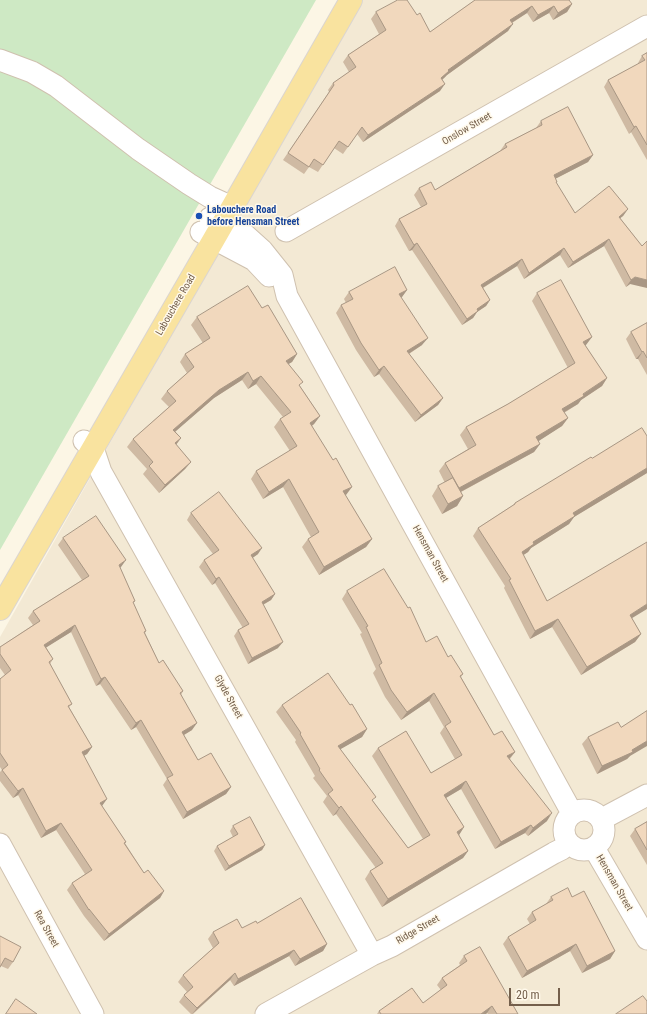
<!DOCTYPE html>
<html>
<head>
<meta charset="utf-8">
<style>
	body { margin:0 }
	#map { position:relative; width:647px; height:1014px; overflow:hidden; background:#fcf6e5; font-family:"Roboto Condensed",sans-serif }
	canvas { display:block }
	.scale { position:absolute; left:509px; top:988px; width:51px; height:18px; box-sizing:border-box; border:2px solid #745f4b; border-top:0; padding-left:5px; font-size:12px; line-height:14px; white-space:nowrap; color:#745f4b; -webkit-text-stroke:3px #fff9eb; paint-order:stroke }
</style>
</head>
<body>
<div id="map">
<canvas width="647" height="1014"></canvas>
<div class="scale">20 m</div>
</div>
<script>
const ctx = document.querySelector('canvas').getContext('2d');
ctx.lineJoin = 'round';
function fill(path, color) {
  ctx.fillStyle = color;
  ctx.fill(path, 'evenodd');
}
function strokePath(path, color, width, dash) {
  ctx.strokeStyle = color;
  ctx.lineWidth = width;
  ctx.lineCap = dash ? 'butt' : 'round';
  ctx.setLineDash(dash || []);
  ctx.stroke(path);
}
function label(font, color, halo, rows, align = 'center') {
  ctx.font = font + ' "Roboto Condensed",sans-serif';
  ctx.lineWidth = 3;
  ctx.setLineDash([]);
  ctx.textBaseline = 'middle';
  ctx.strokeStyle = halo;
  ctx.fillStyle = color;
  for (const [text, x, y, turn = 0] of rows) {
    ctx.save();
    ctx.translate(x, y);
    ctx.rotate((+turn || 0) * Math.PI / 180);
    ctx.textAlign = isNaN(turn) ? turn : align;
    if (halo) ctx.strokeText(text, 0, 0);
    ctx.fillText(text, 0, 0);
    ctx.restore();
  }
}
const residential = new Path2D(`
	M361,0h286v1014h-647v-377z`);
const green = new Path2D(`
	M0,0h316l-316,550z`);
const minor = new Path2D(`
	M0,60l32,12 24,14 82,63 51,35 21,13 22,10
	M210,218l12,6 20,8 20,18 20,25 5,21 285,517
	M286,231l361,-205
	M201,232l53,28 15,16
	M84,441l9,7 8,24 271,483
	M564 830a20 20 0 1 1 40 0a20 20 0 1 1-40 0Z
	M602,819l45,-24
	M0,844l93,170
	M594,848l53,91
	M266,1014l106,-59 20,-9 162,-93 8,-4 5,-7`);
const major = new Path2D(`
	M0,609l214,-370 137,-239`);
const wall = new Path2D(`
	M475,0l97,4 -5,8 -14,8 -4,-7 -16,9 -6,-9 -15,10 -4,8 -61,44 -5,5 -2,11 -77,51 -6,-8 -14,20 -9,-6 -16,24 -9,-5 -5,7 -21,-14 46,-68 -1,-2 5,-7 16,-11 -6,-10 5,-7 31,-21 -8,-15 5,-7 41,3 13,17z
	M647,53v107l-16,-28 -2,2 -25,-47 4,-7 30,-16v-1l4,-7z
	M541,121l52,34 -5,7 -33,17 1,4 19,30 53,-4 -5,7 -3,2 22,28 -12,38 -4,3 -22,-41 -36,22 -8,-13 -36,24 -7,-13 -34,22 7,12 -4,6 -9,6 -4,6 -11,7 -50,-75 -3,1 -14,-25 4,-7 22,-12 -7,-12 5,-7 16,2 65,-39 5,-7 31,-16z
	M407,290l-6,8 21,47 -13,9 34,44 -5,7 -23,17 -36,-48 -5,3 -18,-27 -20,-37 5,-8 5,-2 -2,-4 5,-7z
	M537,293l55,44 -7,8 22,33 -5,8 -21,14 -3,4 -14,9 4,5 -6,8 -24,15 2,3 -6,8 -73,40 2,4 -6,10 -15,8 -10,-18 6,-10 7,-3 -6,-12 6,-8 23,-14 -8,-14 6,-8 42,-23 60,-36 -36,-67z
	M262,308l35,46 -5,8 -4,2 12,22 20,30 -6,8 -2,2 34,69h-1l27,44 -6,8 -47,28 -17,-28 6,-8 3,-2 -28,-50 -20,12 -12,-20 5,-8 34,-20 -16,-24 6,-8 3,-2 -27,-33 -8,5 -6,-9 -28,18 -39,33 6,7 -5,7 15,17 -6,7 -26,24 -16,-19 4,-5 -20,-22 6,-8 36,-32 -8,-8 6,-8 20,-18 -7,-11 5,-8 18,-11 -12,-18 6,-8z
	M647,323v52l-9,-16h-2l-10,-20 5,-7z
	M647,436v37l-73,44 -5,7 -38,24 -3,4 -5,3 24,46 85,17 9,16 -6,8 -54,33 -29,-48 -22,12 -26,-51 1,-2 -32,-50 5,-8 35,-23 2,-2 77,-45z
	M191,513l67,41 -6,4 23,36 -4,6 -8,5 15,43 -30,16 -14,-28 4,-6 5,-2 -28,-45 -3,2 -13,-18 5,-7 9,-6 -26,-34z
	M63,538l58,29 -1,1 15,33 -2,2 13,28 -1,2 14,30 24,28 -2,4 11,35 -8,5 14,25 33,27 -5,7 -43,25 -20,-34 4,-6 -31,-52 -5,3 -31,-46 -4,2 -25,-54 -25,15 7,12 -3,5 22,40 -3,3 23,40 -5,7 -3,2 18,50 24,36 -1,1 19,30 20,18 -4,7 -56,43 -20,-25 -17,-26 5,-7 13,-9 -29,-44 -15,8 -23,-43 -5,3 -13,-17v-9l2,-2 -2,-3v-88l5,-4 -5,-7v-21l33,-22 -5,-7 5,-7 49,-31 -24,-35z
	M347,591l79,51 22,15 15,17 -2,3 33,58 21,17 -5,7 37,62 -19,15 -3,-3 -30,16 -34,-60 -15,9 18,29 -5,8 9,16 -5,7 -81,49 -17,-28 5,-8 6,-3 -40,-54 -3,2 -10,-14 4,-6 -14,-18 2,-2 -20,-34 1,-2 -20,-28 6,-7 85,24 -5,8 -22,12 33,52 35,47 15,-9 -51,-83 6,-8 53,25 24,-14 -15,-26 4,-6 -15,-26 -28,19 -16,-23 -12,-24 3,-4 -16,-35 2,-1 -20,-34z
	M621,727l9,29 -3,3 -30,15 -15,-30 6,-7z
	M647,822v43l-17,-29 5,-7z
	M233,826l32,19 -3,5 -37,21 -11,-20 3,-5 16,-9 -3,-6z
	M551,897h21l43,54 -5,8 -28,14 -12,-22 -48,27 -19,-34 5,-7 22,-13 -3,-5 5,-7 14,-8z
	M257,923l70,21 -4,7 -28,15 -6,-10 -55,30 -4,-6 -37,34h-2l-12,-12 5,-7 3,-3 -9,-10 5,-7 30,-27 -5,-9 5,-7 29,-4z
	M0,936l13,26 -5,7 -7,-3z
	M464,956l54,58h-30l-1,-1 -1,1h-109l2,-3 44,-8 18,-13 -4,-5 5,-7 18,-13 -1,-2z`);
const shadedWall = new Path2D(`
	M572,4l-5,8 -14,8 5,-7z
	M532,6l-5,7 -22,14 5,-7z
	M554,6l-5,7 -16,9 5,-7z
	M513,24l-5,7 -61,44 -3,3 -8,7 5,-7 7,-8z
	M445,84l-5,7 -77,51 5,-7z
	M636,126l-5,6 -2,2 5,-7z
	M593,155l-5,7 -39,20 5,-7z
	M628,209l-5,7 -9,7 5,-6z
	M609,239l-5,7 -36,22 5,-6z
	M417,243l-5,7 -3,1 5,-6z
	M564,248l-4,7 -36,24 5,-6z
	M522,259l-5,7 -41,26 5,-7z
	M635,277l12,3v8l-17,-4 -4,3 5,-7z
	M407,290l-5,7 -8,5 5,-8z
	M490,300l-4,6 -9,6 -4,6 -11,7 5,-6 10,-10z
	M592,337l-6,8 -9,5 6,-8z
	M428,338l-6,7 -20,13 5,-7z
	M643,351l-5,8h-2l6,-7z
	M297,354l-5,8 -12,7 6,-8z
	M384,366l-5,8 -5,3 5,-7z
	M248,372l-6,8 -28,18 -46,40 5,-8 46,-40z
	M261,376l-5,8 -8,5 5,-8z
	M607,378l-5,8 -21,14 -3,4 -22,13 6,-8z
	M443,398l-5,7 -23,17 6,-7z
	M320,416l-6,8 -10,7 6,-8z
	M568,418l-6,8 -31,20 5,-9z
	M181,438l-6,8v-3z
	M540,444l-6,8 -81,44 6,-8z
	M191,462l-6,7 -26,24 6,-8z
	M647,468v5l-73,44 -5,7 -38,24 -3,4 -12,8 6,-8 11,-10 40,-29z
	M289,479l-6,8 -20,12 6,-7z
	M352,487l-6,8 -8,4 5,-8z
	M463,496l-6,10 -15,8 6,-10z
	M372,539l-6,8 -47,28 5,-8z
	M262,548l-4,6 -11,8 4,-7z
	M126,560l-5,7 -7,5 5,-7z
	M219,577l-4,6 -3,2 4,-6z
	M275,594l-4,6 -14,8 5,-6z
	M647,604v5l-23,14 6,-8z
	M558,619l-6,8 -22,12 5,-8z
	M75,625l-4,7 -32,20 5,-7z
	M641,634l-6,8 -54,33 6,-8z
	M283,642l-5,6 -30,16 4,-6z
	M105,677l-5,7 -4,2 5,-7z
	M434,693l-5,8 -28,19 6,-8z
	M141,720l-5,7 -5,3 5,-7z
	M197,723l-5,7 -15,9 5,-7z
	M367,729l-5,8 -30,17 6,-8z
	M647,741v5l-17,10 -3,3 -30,15 5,-8z
	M92,747l-5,7 -10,5 5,-7z
	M515,752l-6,7 -2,-3z
	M466,781l-5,8 -22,13 5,-7z
	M231,787l-5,7 -43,25 4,-7z
	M23,788l-5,7 -5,3 5,-7z
	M107,799l-5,7 -2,-3z
	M341,806l-5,8 -3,2 6,-8z
	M552,813l-5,8 -19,15 5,-8z
	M61,823l-5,7 -15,8 5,-7z
	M531,825l-6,8 -30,16 6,-7z
	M464,827l-5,8 -2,-3z
	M265,845l-3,5 -37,21 4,-5z
	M468,851l-5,7 -81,49 6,-8z
	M164,891l-4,7 -56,43 5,-7z
	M327,944l-4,7 -28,15 5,-7z
	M576,944l-6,7 -48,27 5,-7z
	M294,950l-5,6 -55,30 4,-7z
	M615,951l-5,8 -28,14 5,-7z
	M235,973l-5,7 -38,34 5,-6z
	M492,1006l-5,7 -1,1h-5z`);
const building = new Path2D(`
	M398,0h9l10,15 3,-2 10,19 45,-32h94l3,4 -14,9 -4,-7 -16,9 -6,-9 -22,14 3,4 -65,46 1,1 -8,7 4,6 -77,51 -6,-8 -14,20 -9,-6 -16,24 -9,-6 -5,8 -21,-14 46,-68 -1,-2 23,-16 -8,-12 38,-25 -10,-18z
	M647,53v92l-11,-19 -2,1 -26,-47 37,-20 -3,-4z
	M568,107l25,48 -39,20 3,7h-1l19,31 34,-27 19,23 -9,8 23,29 5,-5v39l-12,-3 -4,3 -22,-41 -36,23 -9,-14 -35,25 -7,-14 -41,26 9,15 -13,9 1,2 -11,8 -50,-76 -3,2 -15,-26 28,-15 -8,-16 12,-6 4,8 72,-43 -2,-3 37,-19 -1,-4z
	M395,267l12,23 -8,4 29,44 -21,13 36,47 -22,17 -37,-49 -5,4 -18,-27 -20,-38 12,-6 -4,-7z
	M561,280l31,57 -9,5 24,36 -24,16 1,2 -22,13 6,9 -32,19 4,7 -81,44 -14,-25 31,-18 -10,-18 42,-23 67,-41 -38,-70z
	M248,286l14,22 6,-3 29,49 -11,7 17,21 -4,3 21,31 -10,7 23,37 3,-2 16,29 -9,4 29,48 -48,28 -16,-28 11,-7 -30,-53 -20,13 -13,-21 41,-25 -17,-27 11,-7 -30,-36 -8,5 -5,-9 -29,18 -46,40 8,8 -6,5 16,19 -26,23 -16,-19 4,-4 -20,-23 43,-38 -9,-10 27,-24 -9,-13 25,-16 -13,-21z
	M647,323v35l-4,-7 -1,1 -11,-20z
	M642,428l5,8v32l-74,45 2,3 -42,26 1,2 -12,8 25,49 100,-59v62l-17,11 11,19 -54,33 -29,-48 -23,12 -26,-51 2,-1 -33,-51 37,-24v-1l76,-46 1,1z
	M453,478l10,18 -15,8 -10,-18z
	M219,492l43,56 -11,7 24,39 -13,8 21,40 -31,16 -14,-28 11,-6 -30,-47 -3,2 -12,-19 15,-10 -28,-37z
	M96,516l30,44 -7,5 16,36 -2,1 13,29 -2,1 15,31 4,-3 20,31 -3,2 17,30 -15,9 16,28 13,-7 20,34 -44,25 -20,-34 6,-3 -32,-55 -5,3 -31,-46 -4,2 -26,-54 -31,20 9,14 -4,3 23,42 -4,2 24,41 -10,5 25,47 -7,4 26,39 -2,1 20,30 4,-3 16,21 -55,43 -20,-25v1l-17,-27 20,-13 -31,-47 -15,8 -23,-43 -5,3 -16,-21 6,-5 -8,-12v-74l11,-9 -11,-16v-7l40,-26 -7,-10 56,-35 -26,-38z
	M384,569l24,39 2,-1 16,35 11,-6 11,21 3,-2 12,19 -3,2 34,59 8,-4 13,21 -8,4 45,57 -19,15 -2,-3 -30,17 -35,-61 -22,14 20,32 -7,5 11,19 -80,48 -18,-28 13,-8 -42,-57 -2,2 -11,-14 5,-4 -14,-20 1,-1 -20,-35 1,-1 -19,-28 46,-32 22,32 2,-1 15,25 -29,17 38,51 -4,3 36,48 22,-13 -52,-87 28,-17 25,42 31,-18 -17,-29 6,-4 -17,-29 -27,19 -16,-22 -12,-25 3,-2 -16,-36 2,-1 -21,-35z
	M647,711v30l-15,9 1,2 -31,14 -14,-29 30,-15 3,5z
	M250,817l15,28 -36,21 -12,-20 21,-12 -5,-8z
	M647,822v28l-12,-21z
	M568,888l4,9 12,-6 31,60 -28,15 -11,-22 -49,27 -19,-34 28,-17 -4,-8 21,-12 -2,-3z
	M301,898l26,46 -27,15 -6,-9 -56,29 -3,-6 -38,35 -13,-13 9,-8 -10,-12 36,-32 -6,-11 24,-13 5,9 14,-7 1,2z
	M0,936l21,11 -8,15 -8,-4 -5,9z
	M480,947l38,67h-21l-5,-8 -11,8h-100l-2,-3 33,-23 11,15 24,-18 -5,-7 25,-17 -3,-5z
	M643,996l4,5v13h-31z
	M16,999l21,15h-31z`);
const markers = [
	[199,216,4,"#1a4fb4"]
];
const streetNames = [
	["Onslow Street",467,129,-30],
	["Labouchere Road",176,305,-60],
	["Hensman Street",430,554,61],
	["Glyde Street",228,697,61],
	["Hensman Street",614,883,60],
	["Rea Street",46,929,61],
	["Ridge Street",418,930,-30]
];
const transitNames = [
	["Labouchere Road",207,210],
	["before Hensman Street",207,222]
];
fill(residential, '#f3e9d4');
fill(green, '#cee9c4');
strokePath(minor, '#cfc1af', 23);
strokePath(major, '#dbd5d0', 24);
strokePath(minor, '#fff', 21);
strokePath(major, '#f9e39f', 22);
fill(wall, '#cfbaa3');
fill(shadedWall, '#a99784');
fill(building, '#f1d8bd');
strokePath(building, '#a99784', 1);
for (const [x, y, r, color] of markers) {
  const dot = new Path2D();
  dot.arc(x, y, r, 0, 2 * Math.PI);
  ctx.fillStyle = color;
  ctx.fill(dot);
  strokePath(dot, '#fff9eb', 1.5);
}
label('10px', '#745f4b', '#fff9eb', streetNames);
label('bold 10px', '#164399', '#fff9eb', transitNames, 'left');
</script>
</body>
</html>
